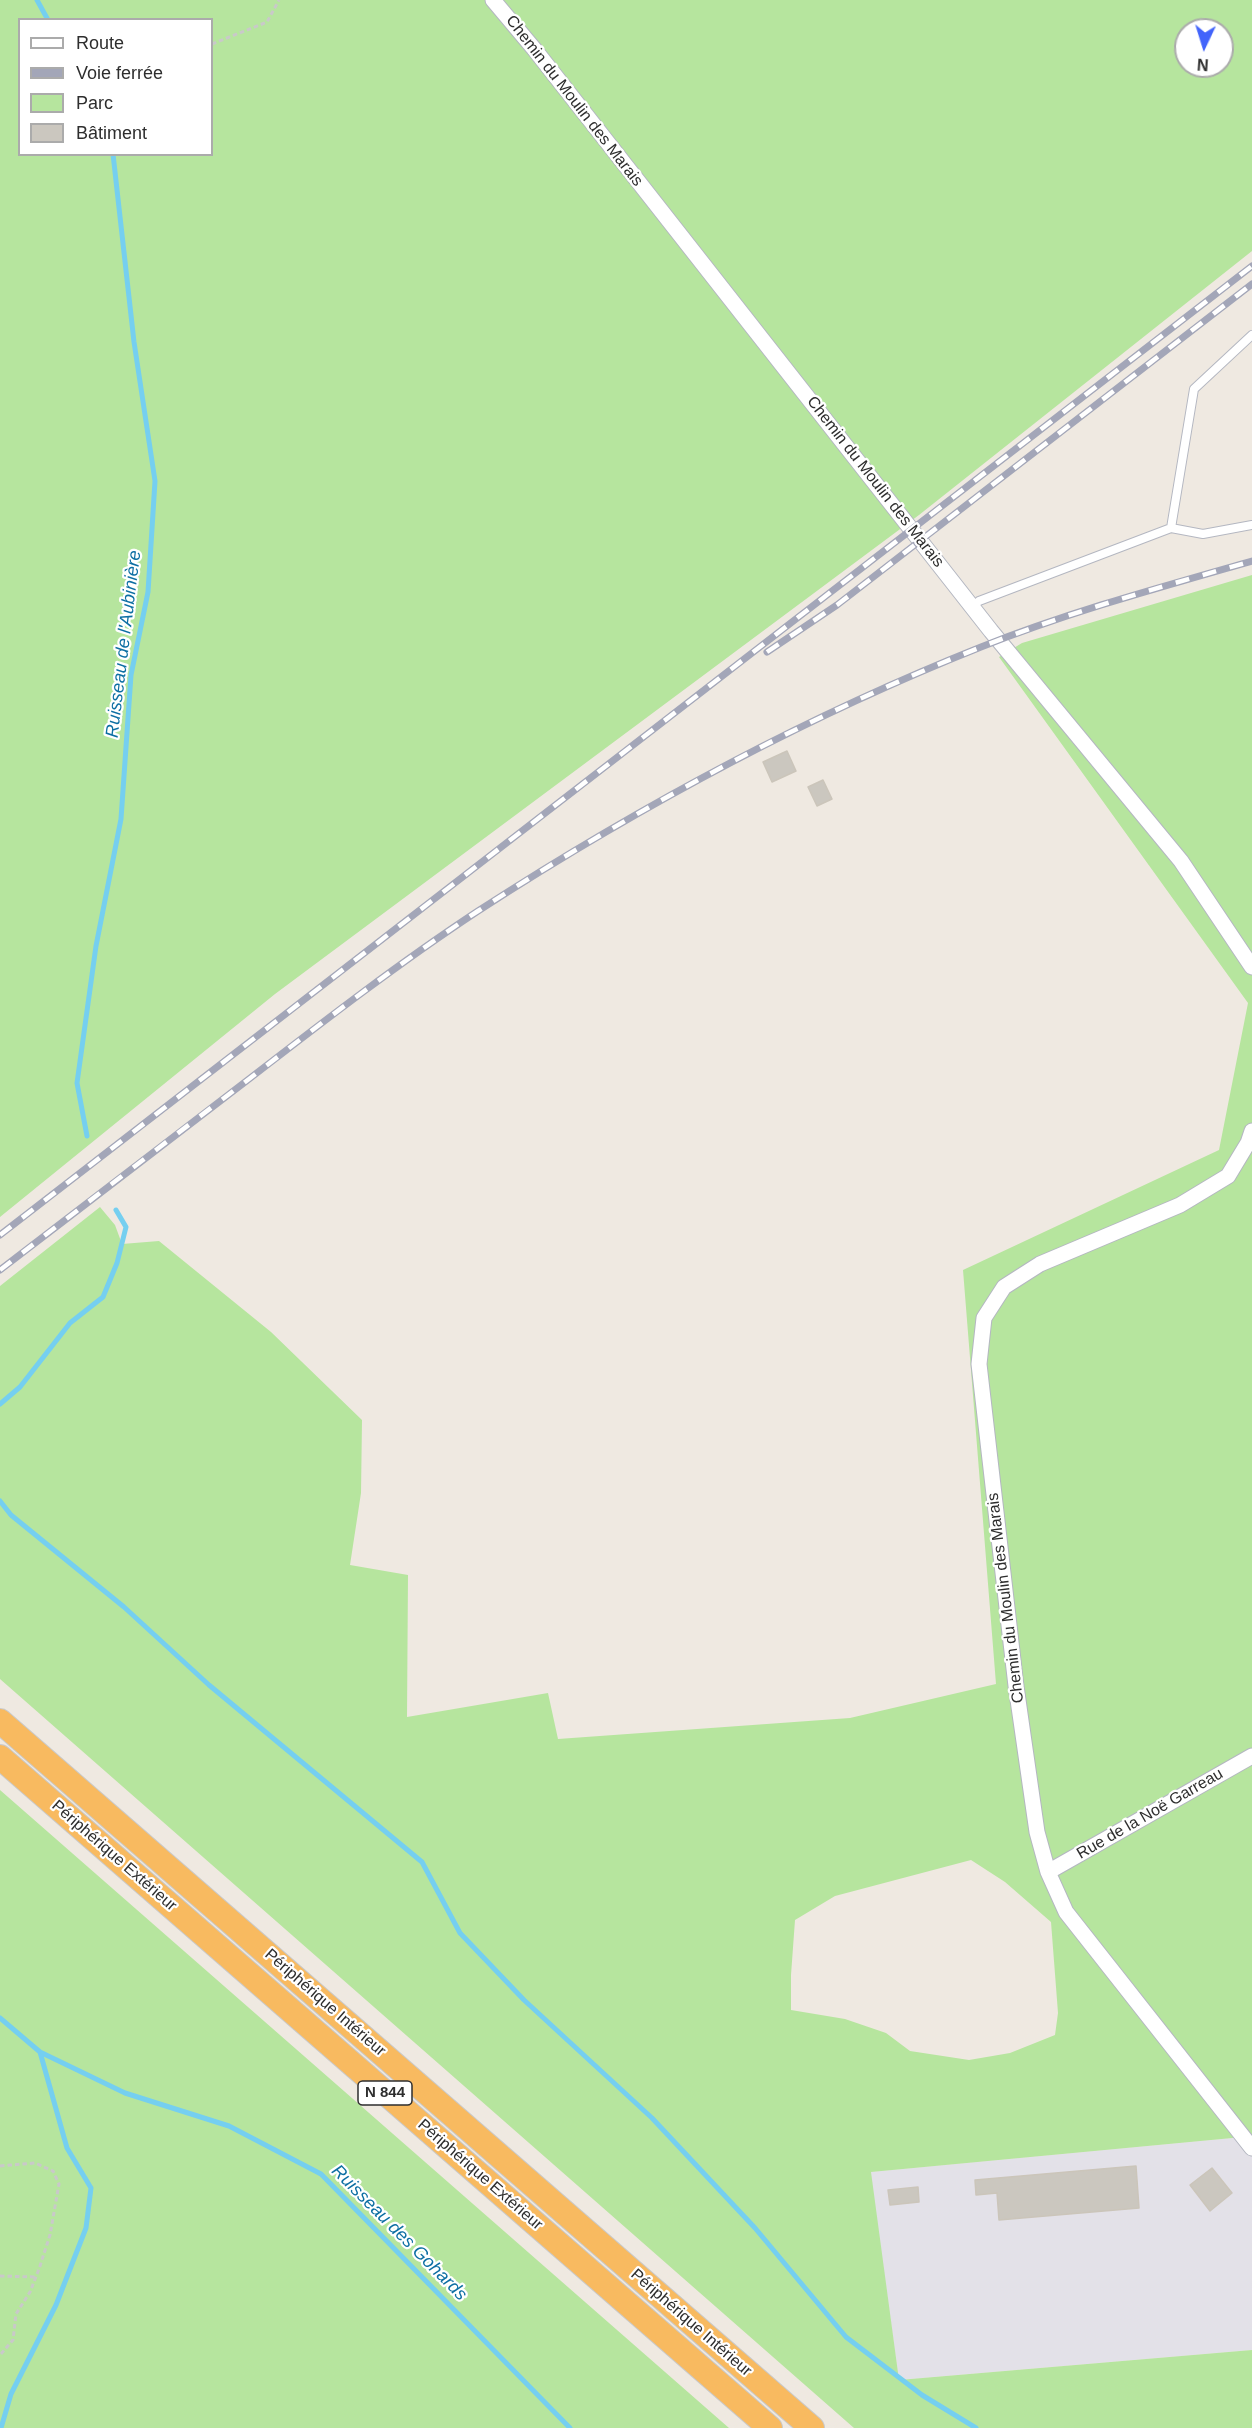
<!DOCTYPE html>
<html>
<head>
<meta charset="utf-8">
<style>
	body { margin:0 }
	#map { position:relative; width:1252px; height:2428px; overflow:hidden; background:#efe9e1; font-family:Helvetica,sans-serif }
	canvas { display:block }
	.legend { position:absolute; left:18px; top:18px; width:195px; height:138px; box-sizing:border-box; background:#fff; border:2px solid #ababab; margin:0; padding:8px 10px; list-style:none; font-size:18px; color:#2e2e2e }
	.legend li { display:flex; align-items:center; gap:12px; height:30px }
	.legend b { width:30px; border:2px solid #ababab }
	.north { position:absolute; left:1174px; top:18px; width:60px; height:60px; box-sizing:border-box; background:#fff; border:2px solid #ababab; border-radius:50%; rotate:184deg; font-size:16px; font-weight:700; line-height:24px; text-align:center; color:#2e2e2e }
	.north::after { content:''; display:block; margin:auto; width:21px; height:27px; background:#4264fb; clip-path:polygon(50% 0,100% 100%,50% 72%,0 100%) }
</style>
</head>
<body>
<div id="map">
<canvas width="1252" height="2428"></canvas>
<ul class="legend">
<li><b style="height:8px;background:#fff"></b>Route</li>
<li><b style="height:8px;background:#a3a6b8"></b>Voie ferrée</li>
<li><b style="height:16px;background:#b6e59e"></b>Parc</li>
<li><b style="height:16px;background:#cbc7bf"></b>Bâtiment</li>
</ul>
<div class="north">N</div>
</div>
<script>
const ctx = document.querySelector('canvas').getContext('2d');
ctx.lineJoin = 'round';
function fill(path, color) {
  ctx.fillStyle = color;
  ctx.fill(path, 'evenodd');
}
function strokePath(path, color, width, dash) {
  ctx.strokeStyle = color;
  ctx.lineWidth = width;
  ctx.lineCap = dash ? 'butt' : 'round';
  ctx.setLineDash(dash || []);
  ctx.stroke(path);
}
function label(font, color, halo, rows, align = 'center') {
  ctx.font = font + ' Helvetica,sans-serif';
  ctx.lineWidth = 4.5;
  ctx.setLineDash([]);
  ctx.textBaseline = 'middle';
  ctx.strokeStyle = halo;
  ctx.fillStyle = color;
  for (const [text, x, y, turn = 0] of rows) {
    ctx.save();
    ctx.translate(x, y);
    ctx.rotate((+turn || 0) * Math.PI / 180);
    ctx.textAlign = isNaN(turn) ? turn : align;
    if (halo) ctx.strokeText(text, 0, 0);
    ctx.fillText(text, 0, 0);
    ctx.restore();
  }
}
const industrial = new Path2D(`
	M1243,2137l9,11v202l-353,30 -29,-208z`);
const green = new Path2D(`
	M0,0h1252v251l-333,264 -644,479 -275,223zM20,20h192v134h-192zM1186,30h36v36h-36z
	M1252,575v1573l-9,-11 -372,35 28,208 353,-30v78h-398l-854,-749v-393l100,-79 15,18 7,19 37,-3 112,91 91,88 -1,73 -11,72 58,10 -1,142 141,-24 10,46 292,-21 146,-34 -33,-414 256,-120 29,-147 -249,-346 23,-14zM971,1860l34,22 46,40 7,91 -3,22 -45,18 -41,7 -59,-9 -24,-18 -41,-14 -54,-9v-35l4,-55 40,-24z
	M0,1790l729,638h-729z`);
const stream = new Path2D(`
	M37,0l11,20
	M87,1136l-10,-53 19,-137 25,-127 10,-144 17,-83 7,-111 -21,-139 -21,-188
	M0,1404l20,-17 50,-64 33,-26 14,-34 9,-36 -10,-17
	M0,1501l11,14 113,92 85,78 213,177 38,71 64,67 128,118 103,110 91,109 76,58 54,33
	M0,2018l40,34 27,96 24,40 -5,40 -30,77 -45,89 -10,34
	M40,2052l85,41 104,33 92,48 249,254`);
const building = new Path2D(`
	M787,751l9,20 -24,11 -9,-20z
	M823,780l9,19 -15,7 -9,-19z
	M1136,2166l3,42 -140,12 -2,-27 -21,2 -1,-15z
	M1212,2168l20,25 -22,18 -20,-26z
	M918,2187l1,15 -29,3 -2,-15z`);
const path = new Path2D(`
	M212,44l55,-22 12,-22
	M0,2166l35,-3 18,8 6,13 -9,51 -11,34 -9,23 -14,22 -3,26 -13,15
	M0,2276l36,1`);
const service = new Path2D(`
	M1171,528l23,-139 58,-54
	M972,607l7,-6 192,-73 32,6 49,-9`);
const minor = new Path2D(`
	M493,0l42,50 456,581 190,230 71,106
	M1252,1131l-4,12 -20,33 -48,29 -140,59 -36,23 -20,31 -5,46 37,322 21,146 11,40 18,40 186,236
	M1048,1872l204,-116`);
const trunk = new Path2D(`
	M0,1721l812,707
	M0,1757l770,671`);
const rail = new Path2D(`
	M767,652l70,-47 415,-321
	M0,1235l1252,-969
	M0,1270c83,-64 166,-128 249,-191 75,-58 150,-116 229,-168 159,-103 327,-194 503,-264 88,-35 180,-60 271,-86`);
const shields = [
	[385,2093,54]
];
const shieldNames = [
	["N 844",385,2093]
];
const streetNames = [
	["Chemin du Moulin des Marais",574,101,52],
	["Chemin du Moulin des Marais",875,482,52],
	["Chemin du Moulin des Marais",1006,1598,-97],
	["Rue de la Noë Garreau",1150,1814,-30],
	["Périphérique Extérieur",114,1856,41],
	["Périphérique Intérieur",325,2003,41],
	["Périphérique Extérieur",480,2175,41],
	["Périphérique Intérieur",691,2323,41]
];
const waterNames = [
	["Ruisseau de l'Aubinière",124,644,-83],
	["Ruisseau des Gohards",399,2233,45]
];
fill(industrial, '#e3e1e8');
fill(green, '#b6e59e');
strokePath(stream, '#75cff0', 5);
fill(building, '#cbc7bf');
strokePath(building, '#cbc5ba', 1.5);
strokePath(service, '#b4b7c1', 10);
strokePath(minor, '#b4b7c1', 17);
strokePath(trunk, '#c9c9c9', 26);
strokePath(path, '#c9c9c9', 3, [4.5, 3]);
strokePath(service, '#fff', 8);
strokePath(minor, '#fff', 15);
strokePath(trunk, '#f8ba60', 24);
strokePath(rail, '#a3a6b8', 7);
strokePath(rail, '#fff', 4.5, [14]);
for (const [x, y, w] of shields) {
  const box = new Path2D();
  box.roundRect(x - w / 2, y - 12, w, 24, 4.5);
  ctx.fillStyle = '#fff';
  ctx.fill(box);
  strokePath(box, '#2e2e2e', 1.5);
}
label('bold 15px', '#2e2e2e', null, shieldNames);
label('16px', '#2e2e2e', '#fff', streetNames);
label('italic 18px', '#0d6fa3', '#fff', waterNames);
</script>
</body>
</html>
